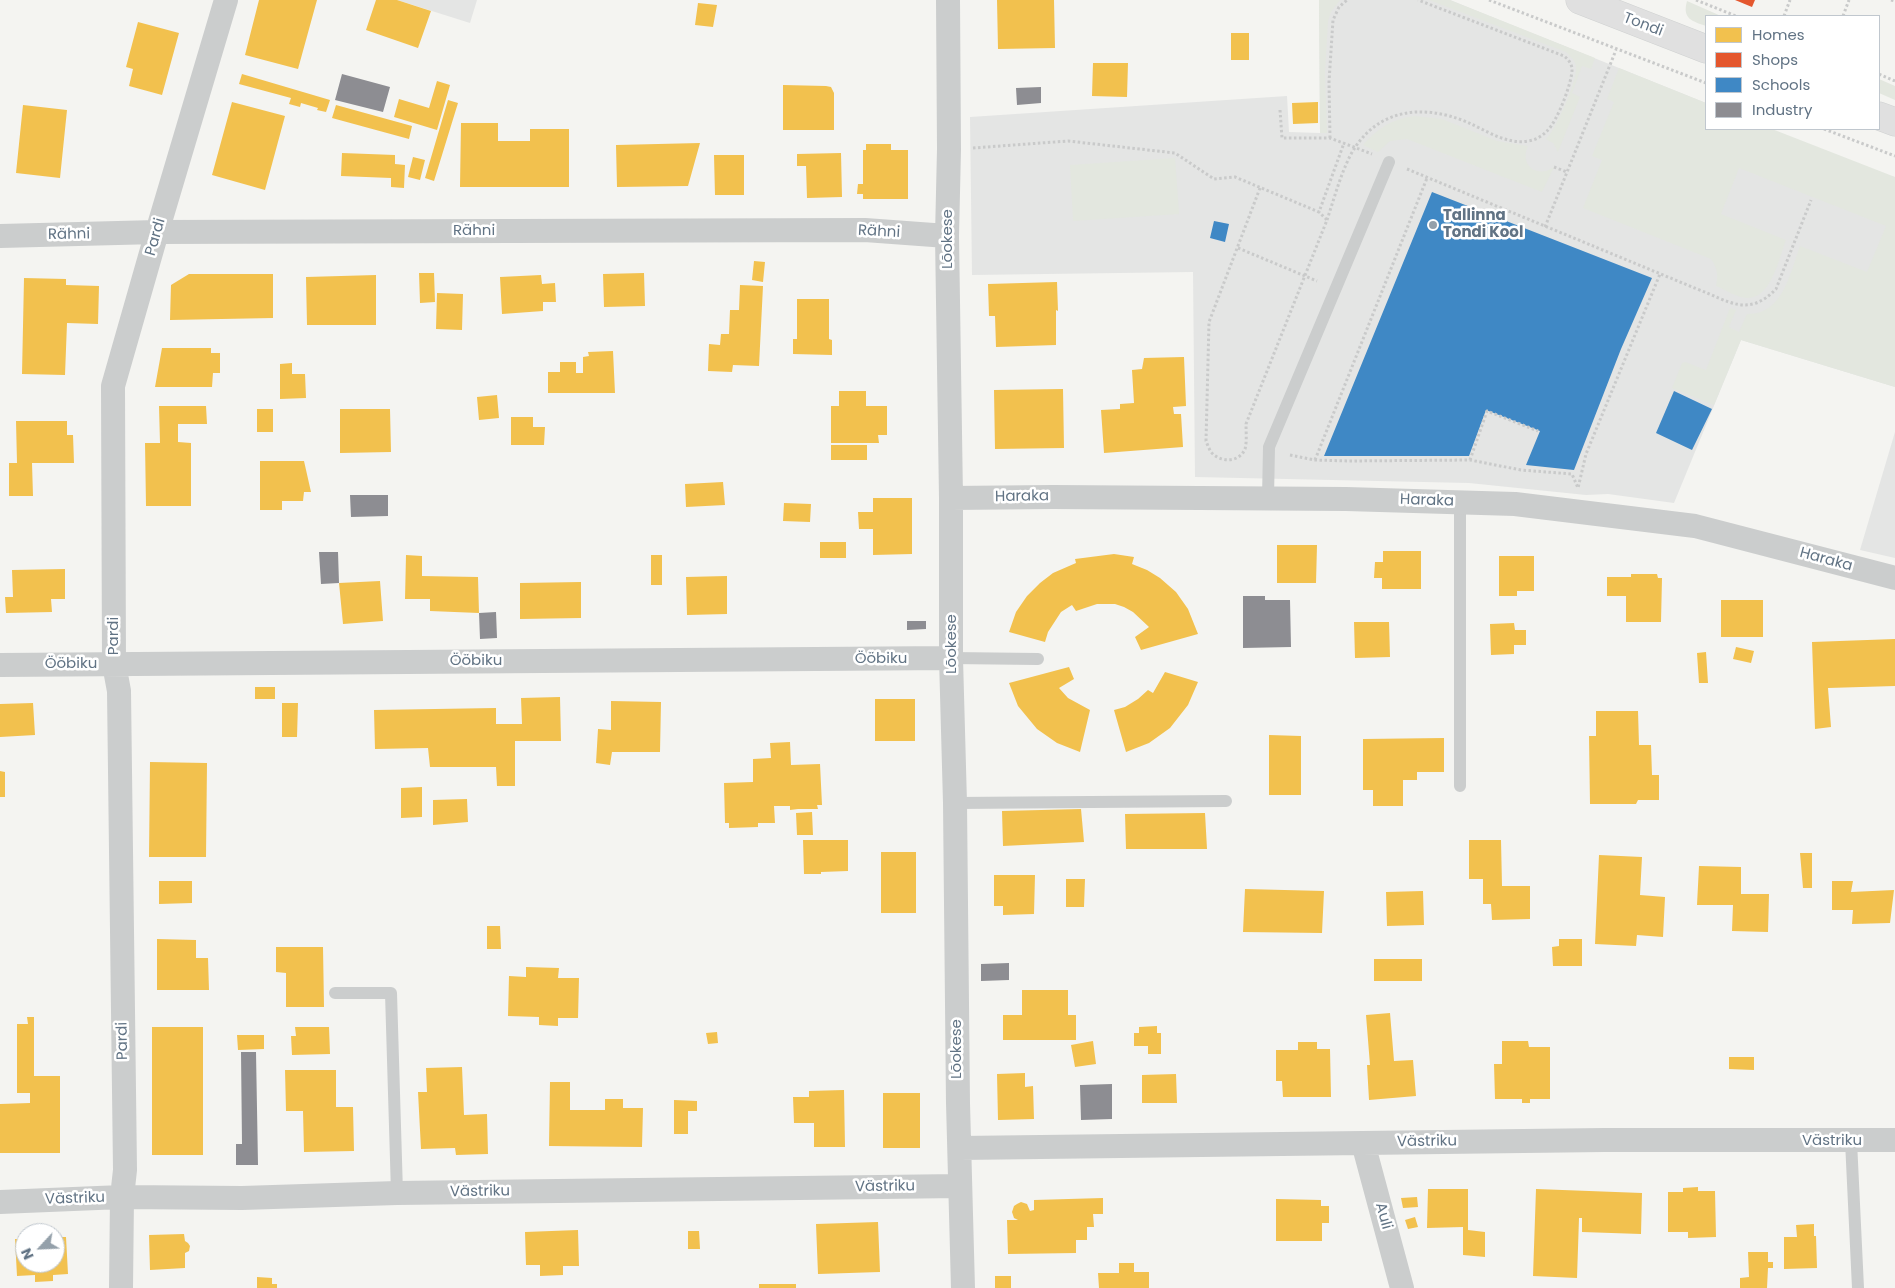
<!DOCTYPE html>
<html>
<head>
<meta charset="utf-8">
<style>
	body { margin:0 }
	#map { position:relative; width:1895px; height:1288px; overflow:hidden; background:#f4f4f1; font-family:Poppins,sans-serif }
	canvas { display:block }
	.legend { position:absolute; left:1705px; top:15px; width:175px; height:115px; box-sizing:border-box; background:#fff; border:1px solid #c0c7ce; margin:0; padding:6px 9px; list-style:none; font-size:15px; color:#617384 }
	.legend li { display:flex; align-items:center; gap:10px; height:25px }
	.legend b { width:25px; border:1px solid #c0c7ce }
	.north { position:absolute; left:15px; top:1223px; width:50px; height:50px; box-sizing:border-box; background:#fff; border:1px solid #c0c7ce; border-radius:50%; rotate:245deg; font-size:14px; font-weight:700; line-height:20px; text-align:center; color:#617384 }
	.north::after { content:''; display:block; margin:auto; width:18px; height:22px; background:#94a0aa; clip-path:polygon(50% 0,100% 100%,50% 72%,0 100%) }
</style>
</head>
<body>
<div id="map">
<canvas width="1895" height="1288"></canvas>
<ul class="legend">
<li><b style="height:14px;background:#f2c14e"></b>Homes</li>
<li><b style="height:14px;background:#e4572e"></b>Shops</li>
<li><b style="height:14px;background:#3f88c5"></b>Schools</li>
<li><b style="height:14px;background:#8d8d92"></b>Industry</li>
</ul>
<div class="north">N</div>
</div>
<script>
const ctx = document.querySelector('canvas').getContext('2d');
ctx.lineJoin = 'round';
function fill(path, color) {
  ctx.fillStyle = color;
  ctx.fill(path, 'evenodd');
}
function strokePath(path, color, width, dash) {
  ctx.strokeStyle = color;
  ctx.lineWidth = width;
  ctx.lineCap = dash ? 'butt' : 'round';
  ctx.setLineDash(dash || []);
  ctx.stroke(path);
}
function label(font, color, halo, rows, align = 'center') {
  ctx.font = font + ' Poppins,sans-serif';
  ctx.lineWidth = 5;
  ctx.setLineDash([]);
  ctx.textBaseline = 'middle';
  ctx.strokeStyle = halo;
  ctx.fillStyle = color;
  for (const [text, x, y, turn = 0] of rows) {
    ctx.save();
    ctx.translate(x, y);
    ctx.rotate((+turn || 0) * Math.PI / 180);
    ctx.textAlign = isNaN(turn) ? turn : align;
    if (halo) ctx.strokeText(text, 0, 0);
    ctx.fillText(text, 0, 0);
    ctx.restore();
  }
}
const built = new Path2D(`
	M397,0h80l-7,23z
	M1319,0h131l256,103v26l189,48v210l-154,-47 -67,163 -66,-9 -22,1 -117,-12 -274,-6 -2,-205 -221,3 -2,-158 317,-21 2,36 31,1z
	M1895,432v126l-35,-8z`);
const green = new Path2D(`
	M1319,0h21l-9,12 -3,9 -3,52 2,60h-7z
	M1429,0h21l145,58 -4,11 -9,-3 -10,27 8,4 -22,55 -5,-9 -7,-4c10,-10 31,-57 30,-71 0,-7 -5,-11 -10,-16z
	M1687,1l34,15h1h-16v10c-14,-5 -24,-7 -19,-25z
	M1619,68l87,35v26h66l123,48v210l-154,-47 -27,65 -42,-17 10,-25 3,-1 21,8 24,-62 6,2 -7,17 10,5 8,-18c36,1 43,-41 53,-68l67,26 19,-46 -147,-58 -18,46 65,26c-7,18 -15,60 -40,58 -10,-1 -20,-8 -30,-12 2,-11 2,-17 -5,-27l-128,-51 19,-48 -10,-4 22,-54 -7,-3z
	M1879,79l16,7v14l-16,-7z
	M1414,116l28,3 55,22 31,5c-9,19 9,33 26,21l-12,25 -135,-53 -17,2 -12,11 -15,-7c15,-17 29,-26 51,-29z
	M1175,158l4,56 -106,7 -3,-56z`);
const homes = new Path2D(`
	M259,0h58l-19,69 -53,-14z
	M376,0h21l34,11 -13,37 -52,-18z
	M997,0h57l1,48 -57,1z
	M698,3l19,2 -4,22 -18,-2z
	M138,22l41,11 -17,62 -33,-9 4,-17 -7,-2z
	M1231,33h18v27h-18z
	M1093,63h35l-1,34 -35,-1z
	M242,74l88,26 -4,12 -9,-2 1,-2 -17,-5 -1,4 -11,-3 2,-6 -52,-14z
	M437,81l13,4 -13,45 -43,-13 5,-18 30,9z
	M783,85l43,1 5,1 3,6v37h-51z
	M448,100l10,3 -24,78 -9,-3z
	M232,102l53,14 -20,74 -53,-15z
	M1318,102v21l-25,1 -1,-21z
	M23,105l44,5 -7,68 -44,-5z
	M336,105l76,21 -3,13 -77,-21z
	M461,123h37v18h32v-12h39v58h-109z
	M700,143l-12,43 -71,1 -1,-42z
	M866,144h25v6h17v49h-45v-5h-6l1,-10h5v-34h3z
	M342,153l53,2v9l10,1 -1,23 -13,-1v-9l-50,-2z
	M841,153l1,44 -35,1 -1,-32h-9v-12z
	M714,155h30v40h-29z
	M413,157l12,3 -5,20 -12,-3z
	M754,261l11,1 -2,20 -11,-2z
	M419,273h15l1,29 -15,1z
	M644,273l1,33 -41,1 -1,-33z
	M189,274h84v44l-103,2 1,-35z
	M376,275v50h-69l-1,-48z
	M541,275l1,9 13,-1 1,19h-13v9l-41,3 -2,-37z
	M24,278l42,1v6l33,1 -1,38 -31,-1 -2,52 -43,-1z
	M1057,282l1,29 -2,-1v35l-60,2 -1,-31h-6l-1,-32z
	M740,285l23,1 -4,80 -26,-1 -1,7 -24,-1 1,-27 11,1 1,-11h8l1,-24h9z
	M437,293l26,1 -1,36 -26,-1z
	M797,299h32v40l3,1v15l-39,-1v-15h4z
	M162,348h49v5h9v20h-7l-1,14h-57z
	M613,351l2,42h-67v-21h12v-10h16v11h7v-16l6,-1 -1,-4z
	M1184,357l2,49 -13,1 1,7h7l2,33 -79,6 -3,-43 19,-1v-5l14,-1 -2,-33 10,-1 2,-11z
	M292,363v11h13l1,24 -26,1v-35z
	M1063,389l1,59 -69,1 -1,-59z
	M839,391h27v15h21v29h-9l1,8h-48v-37h8z
	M497,395l2,23 -20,2 -2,-23z
	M159,406h47l1,18h-29v18l13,1v63h-45l-1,-63h15z
	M257,409h16v23h-16z
	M340,409h50l1,43 -51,1z
	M511,417h22v10h12l-1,18h-33z
	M16,421h51v14h6l1,28h-42l1,33h-24v-33h8z
	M831,445h36v15h-36z
	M260,461h44l7,31h-7l-1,9h-21v9h-22z
	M723,482l2,23 -39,2 -1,-23z
	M873,498h39v56l-39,1v-26h-14l-1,-17h15z
	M784,503l27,1 -1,18 -27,-1z
	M820,542h26v16h-26z
	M1277,545h40l-1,38h-39z
	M1383,551h38v38h-39v-11h-8l1,-16h8z
	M1114,554l20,3 -2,7 15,6 13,8 16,14 12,17 10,25 -57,16 -6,-13 14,-10 -16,-15 -9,-5 -9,-3h-18l-21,7 -4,-6 -11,7 -13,20 -3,10 -36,-10 7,-20 11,-16 13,-13 13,-10 23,-10 -1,-4z
	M406,555l16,1v20l56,1 1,36 -49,-2v-12h-25z
	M651,555h11v30h-11z
	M1499,556h35v35h-17v5h-18z
	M65,569v30h-14l1,13 -46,1 -1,-16h8l-1,-27z
	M1631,574h26l1,4h4l-1,44h-35v-26h-19v-19h24z
	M727,576v38l-40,1 -1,-38z
	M380,581l3,40 -40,3 -4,-41z
	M581,582v36l-61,1v-36z
	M1721,600h42v37h-42z
	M1354,622h35l1,35 -35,1z
	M1514,623l1,7h11v15h-12v9l-23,1 -1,-31z
	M1895,639v47l-67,2 3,39 -16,2 -3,-87z
	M1736,647l18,4 -3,12 -18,-4z
	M1706,652l2,31h-9l-2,-30z
	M1069,667l5,12 -15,9 9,10 22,12 -10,42 -23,-9 -20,-14 -19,-23 -9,-23z
	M1165,672l33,10 -10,23 -18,23 -21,15 -23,9 -12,-42 11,-3 13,-8 10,-9 5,3z
	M255,687h20v12h-20z
	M560,697l1,44h-46v45h-18l-1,-19h-66l-2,-19 -53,1 -1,-39 122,-2v16h26l-1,-26z
	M875,699h40v42h-40z
	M611,701l50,1 -1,50h-48l-2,13 -14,-2 2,-34 13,1z
	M33,703l2,32 -35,2v-33z
	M282,703h16l-1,34h-15z
	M1596,711h42l1,34h12l1,30h7v25h-21l-2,4h-46l-1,-68h7z
	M1269,735l32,1v59h-32z
	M1444,738v34h-27v8h-14v26h-30v-16h-10v-51z
	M790,742l1,23 29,-1 2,41h-5l1,4h-20l-8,1v-4h-16l1,17h-17v4l-29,1v-5h-4l-1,-40 29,-1v-23l18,-1 -1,-15z
	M150,762l57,1 -1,94h-57z
	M0,771l5,1v25h-5z
	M422,787v30l-21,1v-30z
	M467,799l1,23 -35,3v-25z
	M1081,809l3,33 -81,4 -1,-35z
	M812,812l1,23h-16l-1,-22z
	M1205,813l2,36h-81l-1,-35z
	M803,840h45v31l-27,1v2h-17z
	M1469,840h32l1,46h28v33l-38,1 -1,-16h-8v-25h-14z
	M881,852h35v61h-35z
	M1800,853h12v35h-9z
	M1599,855l43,2 -2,38 25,2 -2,40 -26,-2 -1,11 -41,-2z
	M1699,866l42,1v27h28l-1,38 -36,-1 1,-26h-36z
	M994,875h41l-1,39 -31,1v-9h-9z
	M1066,879h19l-1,28h-18z
	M159,881h33v22l-33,1z
	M1832,881h21l-2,11 43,-2 -4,33 -38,1 1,-14h-21z
	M1245,889l79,2 -2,42 -79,-1z
	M1423,891l1,34 -37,1 -1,-34z
	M487,926h13l1,23h-14z
	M157,939l39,1v18h12l1,32h-52z
	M1559,939h23v27h-29l-1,-19 7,-1z
	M276,947h47l1,60h-38v-34l-10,-1z
	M1374,959h48v22h-48z
	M526,967l33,1 -1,10h21l-1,40h-20v8l-19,-1v-8l-31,-1 1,-40 17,1z
	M1022,990h46v25h8v25h-73v-25h19z
	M1390,1013l4,48 19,-1 3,36 -47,4 -2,-35h3l-4,-50z
	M27,1017h7v59h26v77h-60v-49l30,-1v-10h-13v-69h11z
	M1157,1026v7h4v21h-13v-8h-14v-13h5v-6z
	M152,1027h51v128h-51z
	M295,1027h34l1,27 -38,1 -1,-19h5z
	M717,1032l1,11 -10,1 -2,-11z
	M237,1035h27v14l-26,1z
	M1093,1041l3,23 -21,3 -4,-22z
	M1502,1041h26l1,6h21v52h-20v4h-8v-4h-27l-1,-35h8z
	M1298,1042h19v7h13l1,48h-48l-1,-16h-6v-31h22z
	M1729,1057h25v13l-25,-1z
	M462,1067l2,48 23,-1 1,40 -32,1 -1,-7 -34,1 -3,-57h9l-1,-24z
	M285,1070h51v37h17l1,44 -50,1 -1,-41h-17z
	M1025,1073v14l8,-1 1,33 -36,1 -1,-46z
	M1176,1074l1,29h-35v-28z
	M550,1082h20v28h35v-11h18v9h20l-1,39 -93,-1z
	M844,1090l1,57h-31v-24h-20l-1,-26h16v-6z
	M883,1093h37v55h-37z
	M674,1100l23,1v10h-9v23h-14z
	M1698,1187v4h17l1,46 -28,1v-6h-20v-40h15v-4z
	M1428,1189h40v41l17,2v25l-22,-2v-28l-36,1z
	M1536,1189l106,4 -1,41 -59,-2v-14h-3l-2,60 -44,-2z
	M1417,1197l1,10 -15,1 -2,-10z
	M1103,1198v16h-10l1,13h-7v13h-11v13l-68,1 -1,-34h11l-4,-2 -2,-6 2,-6 3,-2 4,-2 6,2 3,7 4,-1v-10z
	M1276,1199l45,1v6h8v17h-7v18h-46z
	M1415,1217l3,10 -10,2 -3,-9z
	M878,1222l2,50 -62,2 -2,-50z
	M1814,1224v12h2l1,32 -33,1v-32h13l-1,-12z
	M578,1230l1,36h-16v9l-23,1v-11h-14l-1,-33z
	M688,1231h11l1,18h-12z
	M184,1234l1,7 3,2 2,3 -1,5 -4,2v15l-35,2 -1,-35z
	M55,1237h11l2,37 -15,1v6l-18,1v-7l-18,1 -2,-37h10v24h30z
	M1748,1252h20v10h5v6h-5l-1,20h-27v-10l9,-1z
	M1119,1263h15v9h15v16h-50l-1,-15h21z
	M995,1276h16v12h-16z
	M257,1277l15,1v6h5v4h-20z
	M759,1284h37v4h-37z`);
const shops = new Path2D(`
	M1735,0h20l-3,7z`);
const schools = new Path2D(`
	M1432,192l220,86 -31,71 -47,121 -48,-5 14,-34 -54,-21 -17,46h-145z
	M1214,221l15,3 -4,18 -15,-4z
	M1674,391l38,18 -20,41 -36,-17z`);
const industry = new Path2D(`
	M342,74l48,13 -7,25 -48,-12z
	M1041,87v16l-24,2 -1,-17z
	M350,495h38v21l-37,1z
	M319,552h19l1,31 -18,1z
	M1243,596h22v4h25l1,47 -48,1z
	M496,612l1,26 -17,1 -1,-26z
	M907,621h19v8l-19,1z
	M1009,963v17l-28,1v-17z
	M241,1052h15l2,113h-22v-21h6z
	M1112,1084v35l-31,1 -1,-35z`);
const path = new Path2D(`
	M1489,0l217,83
	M1696,0l40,16
	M1891,0l4,1
	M1784,16l6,-16
	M1843,16l6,-16
	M1879,74l16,7
	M1280,110l2,28h48l42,16
	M1824,129l71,27
	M1330,138l-1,-56 4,-62 6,-13 8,-7
	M973,148l95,-7 107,12 39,26 21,-2 84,35 25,-69
	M1554,167l13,5
	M1407,169l290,120c32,12 51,29 79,0l35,-89
	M1260,188l-51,134 -3,119c2,5 4,11 8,14 11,8 26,6 31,-6 2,-7 1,-17 1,-25l81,-204 -8,-8
	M1327,220c7,-21 13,-44 23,-64 25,-47 71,-53 117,-34 18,8 40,23 61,19 8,-1 14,-5 19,-10 10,-9 26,-50 25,-63 -1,-5 -4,-9 -8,-12l-146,-56
	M1545,227l71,-177
	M1238,248l79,33
	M1290,455l25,5 34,1 121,-1 51,10 51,4 6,14 8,-34 74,-180
	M1315,460l112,-282
	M1470,460l17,-49 51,20`);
const lane = new Path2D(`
	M1268,498l1,-51 120,-285
	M1460,502v284
	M951,658l87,1
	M955,803l271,-2
	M335,993h56l6,200
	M1851,1141l7,147`);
const street = new Path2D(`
	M948,0l1,149 -2,87 4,262v160l4,145 3,300 5,185
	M0,236l157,-4 708,-2 82,6
	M951,498l102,-1 293,2 169,5 180,22 200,52
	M0,665l951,-7
	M1363,1143l39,145
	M960,1148l644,-8h291
	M0,1202l122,-5 120,1 155,-5 563,-7
	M121,1288l1,-91 3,-27 -6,-479 -5,-27 -1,-278 44,-154 69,-232`);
const secondary = new Path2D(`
	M1580,0l126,49
	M1879,116l16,6`);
const markers = [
	[1433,225,5,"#94a0aa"]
];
const streetNames = [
	["Tondi",1643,25,21],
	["Rähni",474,231],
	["Rähni",879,232,3],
	["Rähni",69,235,-1],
	["Pardi",156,237,-74],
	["Lõokese",948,239,-90],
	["Haraka",1022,497,-1],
	["Haraka",1427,501,2],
	["Haraka",1826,560,15],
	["Pardi",114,636,-90],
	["Lõokese",952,644,-90],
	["Ööbiku",881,659],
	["Ööbiku",476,661],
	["Ööbiku",71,664],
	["Pardi",123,1041,-91],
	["Lõokese",957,1049,-90],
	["Västriku",1832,1141],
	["Västriku",1427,1142,-1],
	["Västriku",885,1187,-1],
	["Västriku",480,1192,-1],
	["Västriku",75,1199,-2],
	["Auli",1383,1216,75]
];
const poiNames = [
	["Tallinna",1443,216],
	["Tondi Kool",1443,233]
];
fill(built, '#e4e5e4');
fill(green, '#e3e7df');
fill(homes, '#f2c14e');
fill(shops, '#e4572e');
fill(schools, '#3f88c5');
fill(industry, '#8d8d92');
strokePath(secondary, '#cfd1d1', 29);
strokePath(path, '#c9caca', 3, [2.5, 2.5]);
strokePath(lane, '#cbcdcd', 12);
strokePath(street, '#cbcdcd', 24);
strokePath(secondary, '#e0e0e0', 28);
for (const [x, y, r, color] of markers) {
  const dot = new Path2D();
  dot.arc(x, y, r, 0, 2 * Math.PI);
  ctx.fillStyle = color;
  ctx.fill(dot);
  strokePath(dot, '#fff', 2);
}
label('15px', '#617384', '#fff', streetNames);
label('bold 15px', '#617384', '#fff', poiNames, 'left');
</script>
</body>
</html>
